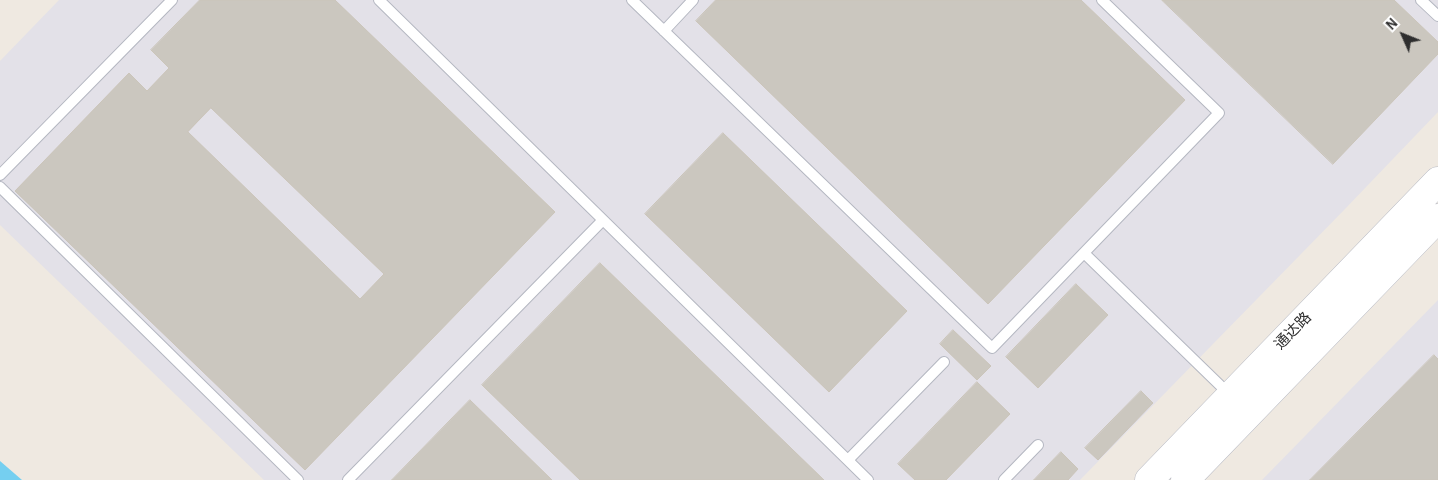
<!DOCTYPE html>
<html>
<head>
<meta charset="utf-8">
<style>
	body { margin:0 }
	#map { position:relative; width:1438px; height:480px; overflow:hidden; background:#efe9e1; font-family:"Alegreya Sans",sans-serif }
	canvas { display:block }
	.north { position:absolute; left:1378px; top:10px; width:50px; height:50px; -webkit-text-stroke:4px #fff; paint-order:stroke; rotate:314deg; font-size:14px; font-weight:700; line-height:20px; text-align:center; color:#2e2e2e }
	.north::after { content:''; display:block; margin:auto; width:18px; height:22px; background:#2e2e2e; clip-path:polygon(50% 0,100% 100%,50% 72%,0 100%) }
</style>
</head>
<body>
<div id="map">
<canvas width="1438" height="480"></canvas>
<div class="north">N</div>
</div>
<script>
const ctx = document.querySelector('canvas').getContext('2d');
ctx.lineJoin = 'round';
function fill(path, color) {
  ctx.fillStyle = color;
  ctx.fill(path, 'evenodd');
}
function strokePath(path, color, width, dash) {
  ctx.strokeStyle = color;
  ctx.lineWidth = width;
  ctx.lineCap = dash ? 'butt' : 'round';
  ctx.setLineDash(dash || []);
  ctx.stroke(path);
}
function label(font, color, halo, rows, align = 'center') {
  ctx.font = font + ' "Alegreya Sans","Noto Sans SC",sans-serif';
  ctx.lineWidth = 4.5;
  ctx.setLineDash([]);
  ctx.textBaseline = 'middle';
  ctx.strokeStyle = halo;
  ctx.fillStyle = color;
  for (const [text, x, y, turn = 0] of rows) {
    ctx.save();
    ctx.translate(x, y);
    ctx.rotate((+turn || 0) * Math.PI / 180);
    ctx.textAlign = isNaN(turn) ? turn : align;
    if (halo) ctx.strokeText(text, 0, 0);
    ctx.fillText(text, 0, 0);
    ctx.restore();
  }
}
const industrial = new Path2D(`
	M59,0h1379v112l-93,97 -265,271h-816l-264,-255v-164z
	M1438,300v180h-176z`);
const water = new Path2D(`
	M0,461l22,19h-22z`);
const building = new Path2D(`
	M200,0h135l220,212 -250,258 -290,-279 114,-118 18,18 22,-23 -18,-18zM211,108l173,166 -24,25 -172,-167z
	M716,0h365l104,100 -197,204 -292,-283z
	M1162,0h232l44,42v12l-105,110z
	M723,133l184,178 -78,81 -184,-178z
	M600,263l224,217h-244l-98,-95z
	M1076,284l32,31 -70,73 -32,-31z
	M953,330l38,36 -14,14 -37,-36z
	M1434,355l4,4v121h-128z
	M977,382l33,32 -64,66h-31l-17,-16z
	M1141,391l12,12 -55,57 -13,-12z
	M470,400l82,80h-160z
	M1061,452l17,17 -10,11h-34z`);
const lane = new Path2D(`
	M379,0l489,480
	M632,0l360,348 227,-235 -117,-113
	M1421,0l17,16
	M664,31l29,-31
	M0,175l172,-175
	M0,187l298,293
	M1084,253l146,142
	M848,460l96,-98
	M348,480l255,-260
	M1004,480l34,-35`);
const secondary = new Path2D(`
	M1149,480l289,-299
	M1185,480l253,-262`);
const streetNames = [
	["通达路",1293,331,-46]
];
fill(industrial, '#e3e1e8');
fill(water, '#75cff0');
fill(building, '#cbc7bf');
strokePath(building, '#cbc5ba', 1);
strokePath(lane, '#b4b7c1', 12);
strokePath(secondary, '#b4b7c1', 29);
strokePath(lane, '#fff', 10);
strokePath(secondary, '#fff', 28);
label('15px', '#2e2e2e', '#fff', streetNames);
</script>
</body>
</html>
